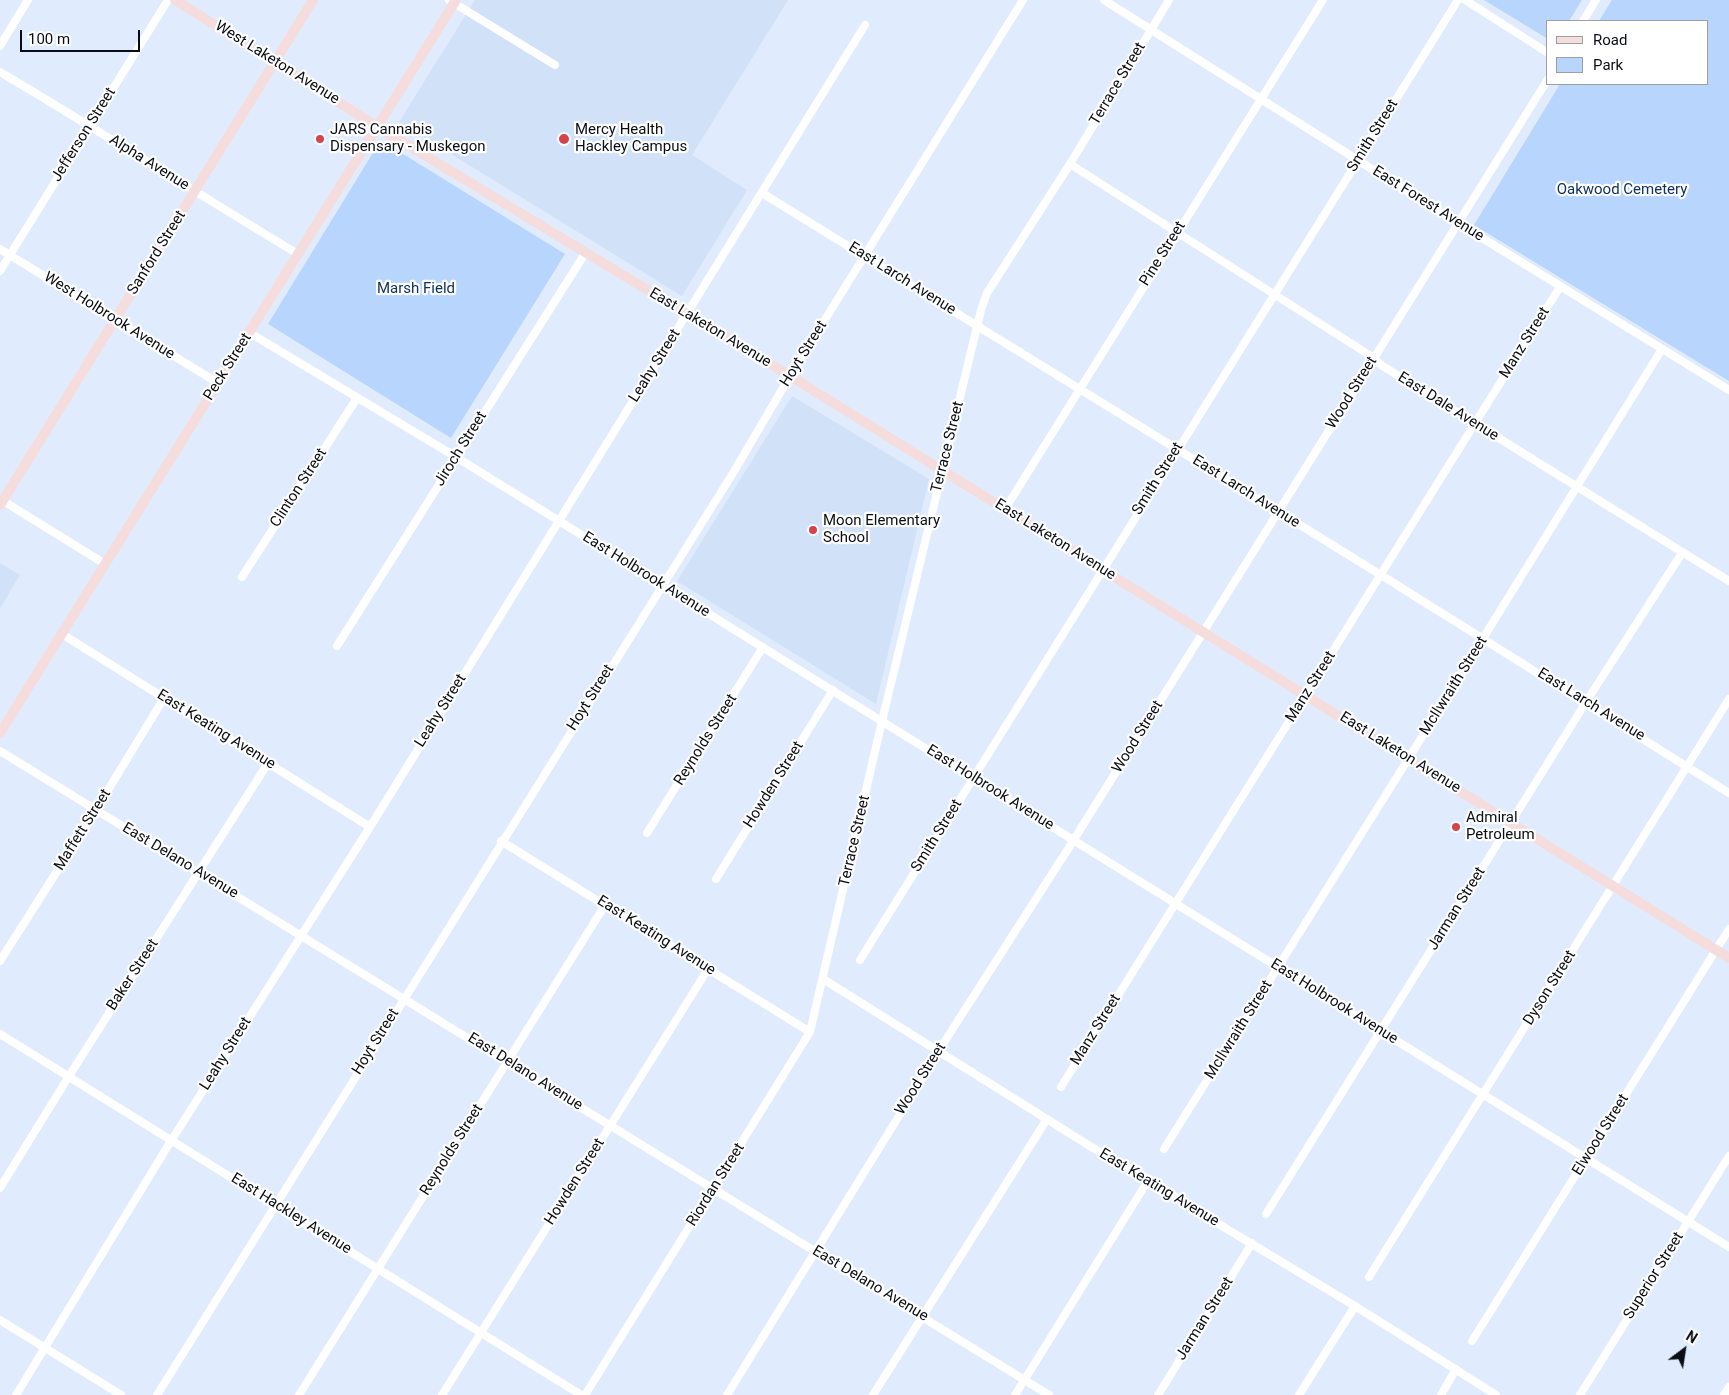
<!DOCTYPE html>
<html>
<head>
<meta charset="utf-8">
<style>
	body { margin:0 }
	#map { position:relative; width:1729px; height:1395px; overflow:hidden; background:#e0ecfd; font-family:Roboto,sans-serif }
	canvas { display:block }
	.legend { position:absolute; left:1546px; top:20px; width:162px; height:65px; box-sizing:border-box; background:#fff; border:1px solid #9d9fa1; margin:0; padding:6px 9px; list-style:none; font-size:15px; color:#0a0e14 }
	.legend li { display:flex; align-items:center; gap:10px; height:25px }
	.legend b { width:25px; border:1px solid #9d9fa1 }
	.north { position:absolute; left:1659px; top:1325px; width:50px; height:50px; -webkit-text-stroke:4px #fff; paint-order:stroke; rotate:31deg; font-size:14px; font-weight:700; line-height:20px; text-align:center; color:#0a0e14 }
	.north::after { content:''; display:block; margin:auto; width:18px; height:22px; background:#0a0e14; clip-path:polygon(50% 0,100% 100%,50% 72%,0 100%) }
	.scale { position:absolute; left:20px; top:30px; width:120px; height:22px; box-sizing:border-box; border:2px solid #0a0e14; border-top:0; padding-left:6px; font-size:15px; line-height:18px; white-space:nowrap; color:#0a0e14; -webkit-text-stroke:4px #fff; paint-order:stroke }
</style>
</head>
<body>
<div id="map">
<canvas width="1729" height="1395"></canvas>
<ul class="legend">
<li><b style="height:6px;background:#f6dddd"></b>Road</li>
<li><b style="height:14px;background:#b7d5fd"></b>Park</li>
</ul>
<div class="north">N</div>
<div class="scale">100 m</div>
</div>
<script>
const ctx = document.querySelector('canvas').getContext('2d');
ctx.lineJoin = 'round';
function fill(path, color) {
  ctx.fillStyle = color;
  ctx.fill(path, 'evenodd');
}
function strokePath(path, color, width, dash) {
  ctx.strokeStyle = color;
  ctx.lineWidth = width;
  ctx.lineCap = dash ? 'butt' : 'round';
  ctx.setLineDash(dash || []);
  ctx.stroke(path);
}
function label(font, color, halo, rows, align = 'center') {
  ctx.font = font + ' Roboto,sans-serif';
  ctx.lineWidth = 4.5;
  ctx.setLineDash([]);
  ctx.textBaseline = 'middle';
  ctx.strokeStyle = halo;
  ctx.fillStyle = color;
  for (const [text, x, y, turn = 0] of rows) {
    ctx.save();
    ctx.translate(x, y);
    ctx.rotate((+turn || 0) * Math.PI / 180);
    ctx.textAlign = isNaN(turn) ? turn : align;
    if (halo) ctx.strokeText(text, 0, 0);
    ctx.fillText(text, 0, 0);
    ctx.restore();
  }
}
const built = new Path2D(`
	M475,0h313l-96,155 55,35 -65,106 -283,-174z
	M792,396l137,83 -53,225 -199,-123z
	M0,563l20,12 -20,33z`);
const green = new Path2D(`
	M1484,0h98l-13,21h-21v18z
	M1612,0h117v381l-255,-156 86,-141h148v-63h-109z
	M382,141l183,113 -114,184 -183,-114 111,-181z`);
const street = new Path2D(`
	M449,0l106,65
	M1104,0l344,217 281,173
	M1465,0l83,53
	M1583,21l13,-21
	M0,46l28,-46
	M0,72c100,59 198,122 298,182
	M1070,164l304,194 7,7 348,216
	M762,193l619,382 348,218
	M0,249l218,134
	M0,271l168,-271
	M250,333l206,124 1273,790
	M0,499l105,65
	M1005,509l318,-509
	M242,577l115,-179
	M62,634l308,193
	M337,646l249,-394
	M0,751l1049,644
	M647,833l116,-186
	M501,841l309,191
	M716,879l117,-189
	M860,960l598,-960
	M0,961l96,-151 68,-112
	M823,979l270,169 56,31 48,32 158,95 141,89
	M0,1034l581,361
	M1061,1087l499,-800
	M1164,1149l253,-404 245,-396
	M0,1188l69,-112 199,-313
	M1266,1214l320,-512 96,-149
	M1369,1277l360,-578
	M0,1320l121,75
	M1472,1341l257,-412
	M16,1395l150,-246 204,-322 495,-802
	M157,1395l576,-922 57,-97 233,-376
	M299,1395l306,-490
	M442,1395l266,-426
	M585,1395l225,-363 72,-311 99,-411 6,-17 83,-129 99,-164
	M727,1395l223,-362 118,-184 480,-770
	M873,1395l174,-276
	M1015,1395l134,-216
	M1158,1395l94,-152
	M1299,1395l56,-89
	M1441,1395l15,-26
	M1580,1395l149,-239
	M1724,1395l5,-8`);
const secondary = new Path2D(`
	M175,0l203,127 412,249 939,582
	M0,505l313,-505
	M0,733l456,-733`);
const markers = [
	[320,139,5,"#d4434e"],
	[564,139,6,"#d4434e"],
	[813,530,5,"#d4434e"],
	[1456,827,5,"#d4434e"]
];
const streetNames = [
	["West Laketon Avenue",277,63,32],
	["Terrace Street",1118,84,-59],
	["Jefferson Street",84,135,-58],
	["Smith Street",1373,136,-58],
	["Alpha Avenue",149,163,32],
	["East Forest Avenue",1428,204,32],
	["Sanford Street",157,253,-58],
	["Pine Street",1163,254,-58],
	["East Larch Avenue",902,279,32],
	["West Holbrook Avenue",109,316,32],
	["East Laketon Avenue",710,328,31],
	["Manz Street",1525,343,-58],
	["Hoyt Street",804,354,-58],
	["Leahy Street",655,366,-58],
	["Peck Street",228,367,-58],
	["Wood Street",1352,393,-58],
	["East Dale Avenue",1448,407,32],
	["Terrace Street",948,447,-76],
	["Jiroch Street",461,449,-58],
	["Smith Street",1158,479,-58],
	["Clinton Street",299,488,-57],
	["East Larch Avenue",1246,492,32],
	["East Laketon Avenue",1055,540,32],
	["East Holbrook Avenue",646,575,32],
	["McIlwraith Street",1454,686,-58],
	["Manz Street",1311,687,-58],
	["Hoyt Street",591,698,-58],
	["East Larch Avenue",1591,705,32],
	["Leahy Street",441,711,-58],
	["East Keating Avenue",216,730,32],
	["Wood Street",1138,737,-58],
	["Reynolds Street",706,740,-58],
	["East Laketon Avenue",1400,753,32],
	["Howden Street",774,785,-58],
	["East Holbrook Avenue",990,788,32],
	["Maffett Street",83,830,-58],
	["Smith Street",937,836,-58],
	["Terrace Street",855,841,-77],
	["East Delano Avenue",180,861,31],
	["Jarman Street",1457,909,-58],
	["East Keating Avenue",656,936,32],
	["Baker Street",133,975,-57],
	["Dyson Street",1550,988,-58],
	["East Holbrook Avenue",1334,1002,32],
	["Manz Street",1096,1030,-58],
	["McIlwraith Street",1239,1030,-58],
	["Hoyt Street",376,1042,-58],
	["Leahy Street",226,1054,-58],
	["East Delano Avenue",525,1072,32],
	["Wood Street",921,1079,-58],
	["Elwood Street",1601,1135,-58],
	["Reynolds Street",452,1150,-58],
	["Howden Street",575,1182,-58],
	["Riordan Street",716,1185,-58],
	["East Keating Avenue",1159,1188,31],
	["East Hackley Avenue",291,1214,32],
	["Superior Street",1654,1276,-58],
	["East Delano Avenue",870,1284,31],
	["Jarman Street",1205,1319,-58]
];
const poiNames = [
	["JARS Cannabis",330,130],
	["Dispensary - Muskegon",330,147],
	["Mercy Health",575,130],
	["Hackley Campus",575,147],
	["Moon Elementary",823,521],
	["School",823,538],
	["Admiral",1466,818],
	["Petroleum",1466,835]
];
const parkNames = [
	["Oakwood Cemetery",1622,190],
	["Marsh Field",416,289]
];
fill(built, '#d0e1f8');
fill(green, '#b7d5fd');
strokePath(street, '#fff', 8);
strokePath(secondary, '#f6dddd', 10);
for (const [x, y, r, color] of markers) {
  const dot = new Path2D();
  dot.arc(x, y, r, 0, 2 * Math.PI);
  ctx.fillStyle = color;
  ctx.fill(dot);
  strokePath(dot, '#fff', 2);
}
label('15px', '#0a0e14', '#fff', streetNames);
label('15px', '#0a0e14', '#fff', poiNames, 'left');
label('15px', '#0e3361', '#fff', parkNames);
</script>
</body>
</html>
